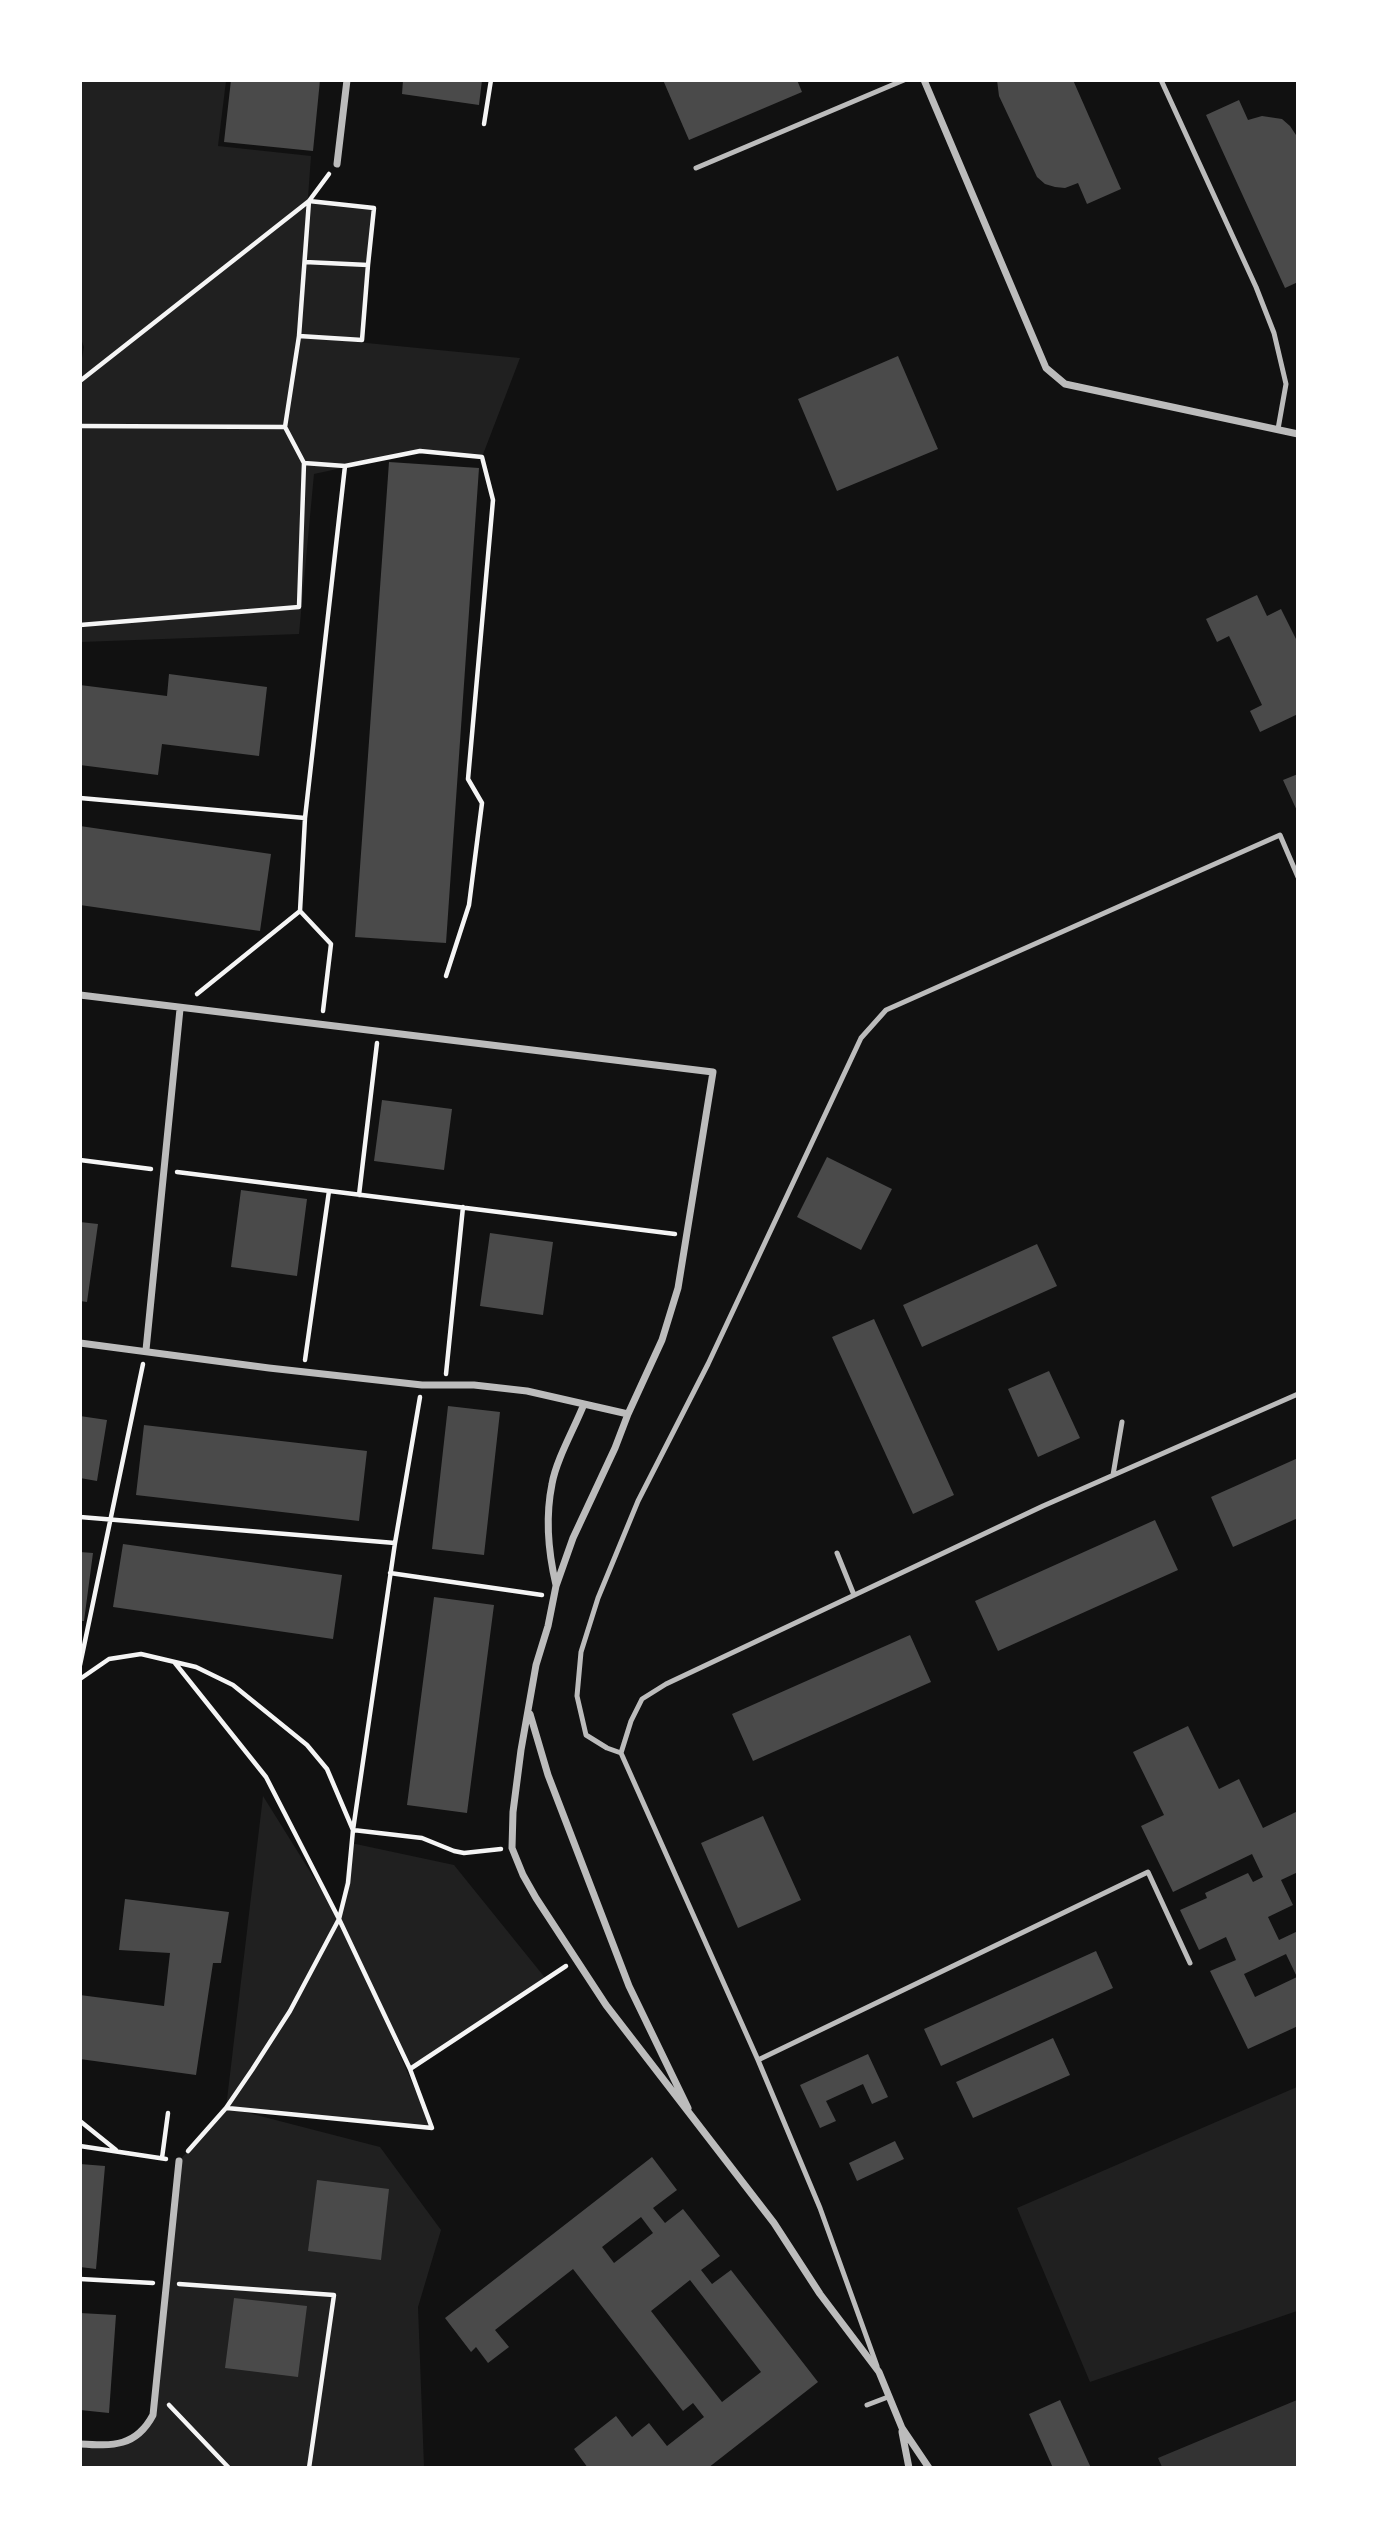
<!DOCTYPE html>
<html>
<head>
<meta charset="utf-8">
<style>
	body { margin:0 }
	#map { position:relative; width:1378px; height:2548px; overflow:hidden; background:#111; font-family:"PT Sans Narrow",sans-serif }
	canvas { display:block }
	.frame { position:absolute; inset:0; border:82px solid #fff; pointer-events:none }
</style>
</head>
<body>
<div id="map">
<canvas width="1378" height="2548"></canvas>
<div class="frame"></div>
</div>
<script>
const ctx = document.querySelector('canvas').getContext('2d');
ctx.lineJoin = 'round';
function fill(path, color) {
  ctx.fillStyle = color;
  ctx.fill(path, 'evenodd');
}
function strokePath(path, color, width, dash) {
  ctx.strokeStyle = color;
  ctx.lineWidth = width;
  ctx.lineCap = dash ? 'butt' : 'round';
  ctx.setLineDash(dash || []);
  ctx.stroke(path);
}
const green = new Path2D(`
	M80,81h146l-8,65 93,10 -14,193 12,-148 65,7 -12,132h-26l184,18 -38,99 -62,-6 -106,23 -15,160 -218,8 -1,-273 4,-22 -4,-11z
	M263,1796l76,122 12,-75 103,22 92,114 -136,90 -52,-109 74,168 -199,-19 147,38 61,83 -23,77 6,160 -343,1v-24l24,1 31,-8 17,-22 26,-254 47,-53z
	M1297,2087v224l-207,71 -73,-174z`);
const water = new Path2D(`
	M1297,2400v67h-135l-4,-9z`);
const building = new Path2D(`
	M231,80h89l-7,71 -89,-9z
	M403,80h79l-3,25 -77,-11z
	M663,80h134l5,12 -113,48z
	M997,80h76l48,109 -34,15 -9,-21 -13,5 -10,-1 -10,-3 -8,-7 -38,-81z
	M1239,100l9,20 14,-4 20,3 8,7 8,12v144l-13,6 -79,-173z
	M898,356l40,93 -101,42 -39,-92z
	M389,462l90,6 -33,475 -91,-6z
	M1257,595l10,21 14,-7 17,34v71l-38,18 -10,-21 12,-6 -33,-69 -12,6 -11,-23z
	M169,674l98,13 -8,69 -97,-12 -4,31 -78,-10v-80l87,11z
	M1298,774v39l-15,-33z
	M80,826l191,28 -11,77 -180,-26z
	M382,1100l70,9 -8,61 -70,-9z
	M827,1157l65,32 -31,61 -64,-33z
	M241,1190l66,9 -10,77 -66,-9z
	M80,1222l18,2 -11,78 -7,-1z
	M490,1233l63,9 -10,73 -63,-9z
	M1037,1244l20,42 -135,61 -19,-42z
	M874,1319l80,176 -41,19 -81,-177z
	M1049,1371l31,67 -42,19 -30,-68z
	M448,1406l52,6 -16,143 -52,-6z
	M80,1416l27,4 -10,61 -17,-3z
	M144,1425l223,26 -8,70 -223,-26z
	M1298,1458v60l-65,29 -22,-50z
	M1155,1520l23,50 -180,81 -23,-50z
	M123,1544l219,31 -9,64 -220,-32z
	M80,1552l13,1 -9,68h-4z
	M434,1597l60,8 -27,208 -60,-8z
	M910,1635l21,47 -178,79 -21,-47z
	M1188,1726l31,63 20,-10 24,49 35,-17v61l-17,8 12,25 -25,12 11,23 19,-9v95l-50,23 -38,-78 26,-11 -10,-23 -27,13 -19,-40 27,-12 -2,-5 43,-20 5,9 10,-5 -11,-23 -79,38 -32,-66 23,-11 -31,-63zM1286,1954l11,23 -42,20 -11,-23z
	M763,1816l38,84 -63,28 -37,-85z
	M125,1899l104,13 -8,51h-8l-17,112 -116,-16v-64l84,11 6,-53 -51,-3z
	M1096,1951l17,37 -172,78 -17,-37z
	M1053,2038l17,37 -97,43 -17,-36z
	M868,2054l20,43 -16,7 -9,-20 -37,17 10,20 -16,7 -20,-43z
	M895,2141l9,18 -47,22 -8,-18z
	M652,2157l25,33 -24,18 12,15 18,-14 37,47 -19,14 11,14 19,-14 87,112 -110,86h-120l-14,-19 42,-33 16,21 17,-14 18,23 37,-29 -11,-14 -10,8 -110,-142 -78,61 14,17 -21,16 -12,-16 -5,5 -26,-34zM641,2217l12,16 -39,30 -12,-16zM690,2280l71,92 -39,30 -71,-91z
	M80,2164l25,2 -9,103 -16,-2z
	M317,2180l72,9 -8,71 -73,-9z
	M234,2298l73,8 -9,71 -73,-9z
	M80,2313l36,2 -7,98 -29,-3z
	M1060,2400l31,68h-38l-24,-54z`);
const path = new Path2D(`
	M484,124l7,-44
	M299,336l63,4 6,-75 -63,-3
	M80,381l229,-180 20,-27
	M80,426l205,1 19,36
	M285,427l14,-91 10,-135 65,7 -6,57
	M80,625l219,-18 5,-144 41,3 75,-15 62,6 11,43 -25,279 14,24 -13,102 -23,71
	M80,798l225,20
	M300,911l31,33 -8,67
	M197,994l103,-83 5,-93 40,-352
	M80,1160l71,9
	M177,1172l498,62
	M359,1195l18,-152
	M305,1360l24,-169
	M446,1374l17,-167
	M420,1397l-25,146 -42,287 69,8 32,13 10,2 37,-4
	M80,1517l315,26
	M390,1573l152,22
	M175,1663l91,114 73,142 71,150 22,59 -205,-20
	M80,1665l63,-301
	M80,1679l29,-20 32,-5 55,13 37,18 74,60 20,24 26,61 -5,53 -9,36 -49,92 -38,59 -26,38 -38,43
	M410,2069l156,-103
	M80,2121l36,29
	M80,2146l86,13
	M162,2158l6,-45
	M80,2279l73,4
	M179,2284l155,11 -25,173
	M169,2405l60,63`);
const service = new Path2D(`
	M1161,80l95,207 18,46 12,51 -8,45
	M696,168l208,-88
	M1113,1475l9,-53
	M837,1553l17,42
	M621,1753l-14,-5 -21,-13 -9,-39 4,-44 17,-54 40,-97 70,-137 153,-326 25,-28 394,-175 18,42
	M758,2060l390,-188 42,91
	M877,2366l-57,-158 -62,-148 -137,-307 10,-32 11,-22 24,-15 377,-178 255,-112
	M867,2405l21,-8`);
const minor = new Path2D(`
	M924,80l122,288 19,16 233,50
	M337,164l10,-84
	M80,995l633,77 -35,216 -16,52 -34,74 -101,-23 -53,-6h-52l-153,-17 -189,-25
	M146,1350l34,-341
	M628,1414l-13,34 -42,90 -17,48 -8,40 -12,39 -15,85 -8,62 -1,36 11,27 13,23 70,107 168,218 46,71 59,78 23,56 27,40
	M556,1585c-8,-34 -11,-67 -4,-101 4,-24 23,-57 32,-80
	M530,1714l18,61 81,211 59,122
	M902,2432l7,36
	M80,2444c33,2 56,3 73,-29l26,-254`);
fill(green, '#202020');
fill(water, '#333');
fill(building, '#4a4a4a');
strokePath(path, '#f5f5f5', 4.5);
strokePath(service, '#bcbcbc', 5);
strokePath(minor, '#bcbcbc', 7);
</script>
</body>
</html>
